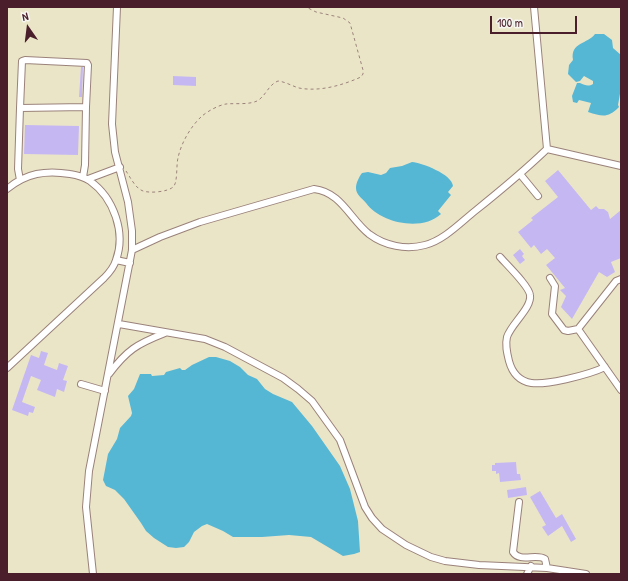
<!DOCTYPE html>
<html>
<head>
<meta charset="utf-8">
<style>
	body { margin:0 }
	#map { position:relative; width:628px; height:581px; overflow:hidden; background:#ebe5c8; font-family:"Patrick Hand",sans-serif }
	canvas { display:block }
	.frame { position:absolute; inset:0; border:8px solid #4a1f2b; pointer-events:none }
	.north { position:absolute; left:8px; top:8px; width:40px; height:40px; -webkit-text-stroke:3px #f6f6f2; paint-order:stroke; rotate:346deg; font-size:11px; font-weight:700; line-height:16px; text-align:center; color:#4a1f2b }
	.north::after { content:''; display:block; margin:auto; width:14px; height:18px; background:#4a1f2b; clip-path:polygon(50% 0,100% 100%,50% 72%,0 100%) }
	.scale { position:absolute; left:490px; top:16px; width:87px; height:18px; box-sizing:border-box; border:2px solid #4a1f2b; border-top:0; padding-left:5px; font-size:12px; line-height:14px; white-space:nowrap; color:#4a1f2b; -webkit-text-stroke:3px #f6f6f2; paint-order:stroke }
</style>
</head>
<body>
<div id="map">
<canvas width="628" height="581"></canvas>
<div class="frame"></div>
<div class="north">N</div>
<div class="scale">100 m</div>
</div>
<script>
const ctx = document.querySelector('canvas').getContext('2d');
ctx.lineJoin = 'round';
function fill(path, color) {
  ctx.fillStyle = color;
  ctx.fill(path, 'evenodd');
}
function strokePath(path, color, width, dash) {
  ctx.strokeStyle = color;
  ctx.lineWidth = width;
  ctx.lineCap = dash ? 'butt' : 'round';
  ctx.setLineDash(dash || []);
  ctx.stroke(path);
}
const water = new Path2D(`
	M595,34h9l8,6 1,8 8,7v33l-3,17 1,2c-11,11 -16,10 -31,5l3,-9 -12,-3 -2,3 -4,-1 -1,-6 5,-13h3c5,2 8,4 13,1v-3l-9,-5 -4,5 -4,1 -8,-8 1,-9 4,-5c-3,-18 15,-16 22,-26z
	M412,162c10,1 40,12 41,24l-5,6 3,3 -13,16 3,3c-19,18 -61,9 -75,-11 -4,-5 -10,-8 -10,-15 0,-5 3,-11 6,-15l6,-1 13,3 5,-2 4,-5 12,-2z
	M209,357h7l14,4 10,6 8,8 9,4 8,10 8,5 19,8 20,24 28,40 10,23 8,32 2,31 -6,2 -11,2 -32,-19 -22,-2 -27,2h-29l-10,-6 -16,-7 -5,2 -8,6 -5,10 -5,5 -8,1 -8,-1 -14,-9 -8,-7 -5,-8 -17,-24 -9,-9 -9,-4 -3,-6 5,-26 9,-15 3,-11 11,-12 1,-3 -4,-17 6,-7 6,-15h11l1,2 12,-1 2,-3 14,-4 2,2h3l7,-5z`);
const building = new Path2D(`
	M81,67h2l-1,30h-3z
	M173,76l23,1v9l-23,-1z
	M25,125l54,1 -1,29 -54,-1z
	M558,170l33,40 5,-4 3,3h5l4,3 2,7 11,-9v48l-10,4 4,10 -8,5 -8,-5 -27,47 -11,-12 5,-11 -6,-6 5,-2 -19,-23 9,-7 -8,-9 -6,5 -7,-9 -3,3 -13,-16 15,-12 -2,-2 27,-21 -13,-16z
	M520,249l4,5 -2,2 3,4 -5,4 -7,-9z
	M41,351l7,2 -4,12 13,5 2,-7 9,3 -5,14 4,1 -3,11 -7,-3 -2,8 -18,-7 4,-10 -10,-4 -9,26 13,5 -2,6 -4,-1 -1,4 -16,-6 19,-55 8,3z
	M516,462l1,12h3l1,6 -21,2 -1,-9 -3,1v-3h-4v-6h3v-2z
	M526,487l1,8 -19,3 -1,-8z
	M540,491l16,27 6,-4 14,25 -5,3 -9,-16 -14,10 -6,-9 4,-2 -16,-28z`);
const path = new Path2D(`
	M126,171c4,6 9,16 15,19 6,4 27,2 32,-3 5,-4 3,-22 5,-29 3,-15 13,-32 24,-42 6,-5 17,-11 24,-12 10,-1 22,1 31,-3 9,-5 11,-16 21,-20 8,1 14,5 21,7 21,4 44,-3 62,-11l2,-3v-4l-13,-47 -7,-5 -27,-6 -10,-5`);
const minor = new Path2D(`
	M534,7l13,142
	M20,108l2,-47 3,-1 62,3 1,2 -2,42
	M547,149l74,17
	M520,174l18,22
	M88,179l32,-12
	M20,180l-2,-11 2,-61 66,-1 -1,58 -2,12
	M7,189c19,-16 39,-19 63,-15 7,1 14,3 20,7 24,17 36,52 26,79 -2,7 -7,13 -12,18l-97,90
	M132,250l28,-13 40,-15 114,-33c27,3 36,30 55,45 16,12 37,16 56,11 19,-5 35,-22 50,-34 25,-20 49,-40 72,-62
	M500,257c7,8 29,29 30,38 2,13 -19,29 -23,42 -2,8 0,16 2,24 8,30 35,23 58,18 13,-3 26,-6 38,-12
	M116,260l14,3
	M550,278l5,8 -3,28 12,16 4,1 10,-2
	M621,279l-5,2 -38,48 43,61
	M119,324l86,15 20,8 58,31 15,11 14,12 28,39 25,67 7,11 10,11 24,16 25,12 14,4 34,4 68,3 39,6
	M109,374c18,-24 28,-30 56,-41
	M81,384l24,7
	M519,502l-6,50c7,11 23,1 32,7l2,9
	M93,574l-7,-67 3,-36 43,-221v-19l-4,-29 -13,-50 -3,-28 5,-117
	M527,574l4,-8`);
fill(water, '#56b7d4');
fill(building, '#c5b8f2');
strokePath(minor, '#9a827a', 8);
strokePath(path, '#9a827a', 1, [3, 3]);
strokePath(minor, '#fff', 6);
</script>
</body>
</html>
